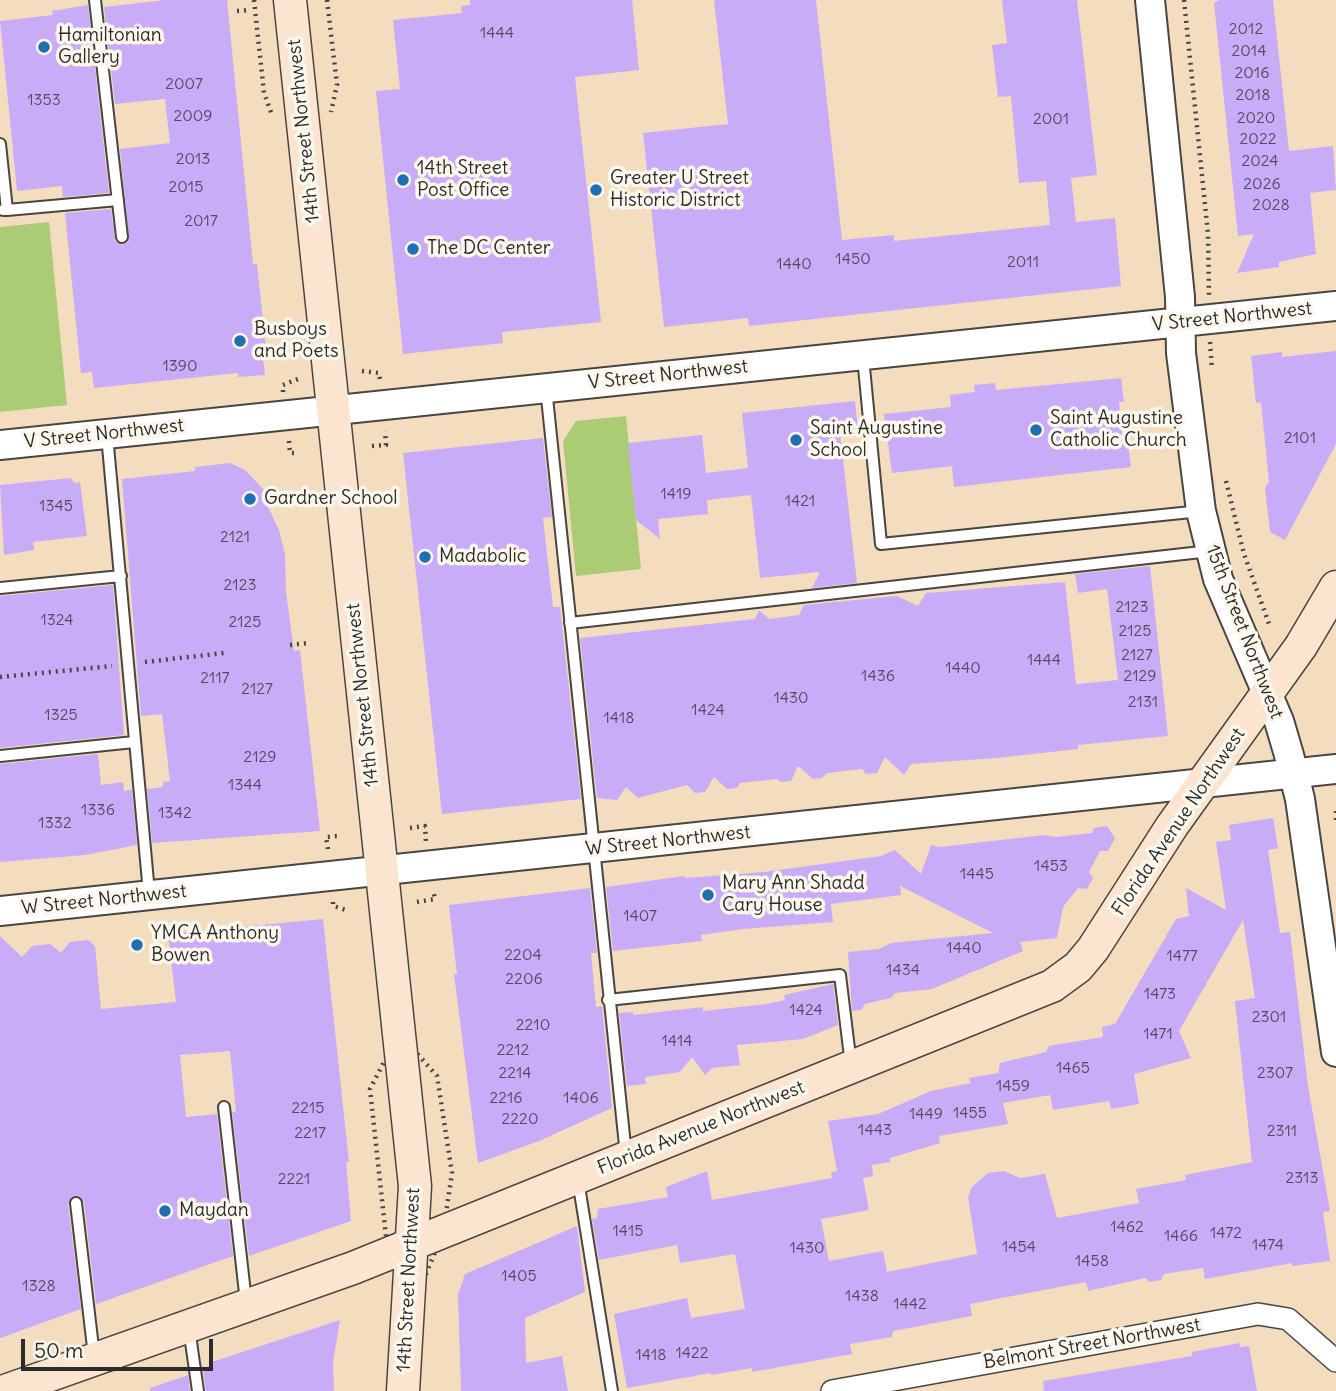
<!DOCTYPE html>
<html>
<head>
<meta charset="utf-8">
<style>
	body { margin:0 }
	#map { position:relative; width:1336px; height:1391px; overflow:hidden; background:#f4dcbe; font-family:Delius,sans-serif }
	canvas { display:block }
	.scale { position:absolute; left:21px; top:1339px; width:192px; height:32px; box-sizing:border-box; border:4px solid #2b2b2b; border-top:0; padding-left:9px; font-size:21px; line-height:24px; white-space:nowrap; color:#2b2b2b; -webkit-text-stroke:5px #fbf7ec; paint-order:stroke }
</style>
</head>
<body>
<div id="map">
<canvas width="1336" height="1391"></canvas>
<div class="scale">50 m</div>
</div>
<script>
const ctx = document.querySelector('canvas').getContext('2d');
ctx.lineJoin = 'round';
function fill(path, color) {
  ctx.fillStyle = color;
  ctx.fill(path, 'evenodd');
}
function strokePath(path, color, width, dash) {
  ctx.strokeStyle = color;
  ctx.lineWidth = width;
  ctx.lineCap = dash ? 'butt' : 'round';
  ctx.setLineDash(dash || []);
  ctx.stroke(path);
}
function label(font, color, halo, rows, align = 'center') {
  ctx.font = font + ' Delius,sans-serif';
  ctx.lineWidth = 7;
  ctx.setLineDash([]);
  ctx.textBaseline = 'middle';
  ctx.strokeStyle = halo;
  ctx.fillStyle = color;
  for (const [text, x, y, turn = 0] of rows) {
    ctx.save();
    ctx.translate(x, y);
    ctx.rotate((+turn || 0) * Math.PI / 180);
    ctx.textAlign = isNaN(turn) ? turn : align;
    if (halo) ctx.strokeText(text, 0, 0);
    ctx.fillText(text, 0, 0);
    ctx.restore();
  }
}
const green = new Path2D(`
	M49,222l18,183 -67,7v-185z
	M626,416l15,153 -65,7 -13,-135 13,-20z`);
const building = new Path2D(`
	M165,0h62l26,264h4l9,86h-4l3,25 -27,2v-4l-144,15 -2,-16 -11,1 -16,-160 46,-4 4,32 7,4 7,-4 -9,-92 50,-6 -5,-44 -50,5 -11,-97z
	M470,0h162l7,70 -64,7 26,245 -99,10 1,11 -100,11 -27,-263 24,-2 -7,-69 69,-7 -1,-7 9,-1z
	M714,0h102l26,240 52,-5v6l156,-16 -4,-44 -27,2 -8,-87 -13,1 -6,-52 15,-2 -5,-43h75l20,175 -26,3 5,44 39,-4 6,68 -372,40 -1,-8 -84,9 -21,-194 85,-9z
	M1219,0h54l16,151 44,-5 3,44 -26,3 6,61 -37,8v5l-42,6 17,-39 -16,2 -24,-233z
	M88,5l21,188 -46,4 -1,-11 -45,5 -17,-170 53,-6 -1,-4z
	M1336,351v93l-51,96 -15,-8 -5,-44 4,-6 -8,-80 -5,1 -5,-47 31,-4v5z
	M1121,378l3,24h-5l4,41h5l3,24 -177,20 -2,-21 -60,7 -8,-59 67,-7 -1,-12 25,-3 -1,-7 21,-2 1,7z
	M855,401l3,29 -18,2 17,151 -45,5 8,-16 -60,6 -9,-83 -44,5 1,14 -50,5 2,20 -24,-19 -8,-77 74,-8 4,38 42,-5 -6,-55z
	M543,438l9,79 -9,1 10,89h7l21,192 -139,15 -39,-361z
	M230,463l15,7 21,22 -4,2 17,36 6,24 1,38 8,59 6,-1 20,181 -168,12 -5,-54 16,-2v-5l7,-1 -8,-67 -21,2 -19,-237 73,-8v-4z
	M71,478l3,5 6,-1 7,54 -54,6 1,8 -30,5 -4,-70z
	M1150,566l18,170 -90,9v4l-82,9 -85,6 -7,11 -19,-18 -8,16 -11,1 -4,-5 -35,4 -5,5 -9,1 -15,-13 -7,15 -10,1 -4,-3 -37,4 -3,5 -10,1 -13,-12 -9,15 -10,1 -8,-8 -49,13 -12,-11 -9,13 -20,-2 -17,-160 175,-19 4,-9 10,9 30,-4 5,-10 93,-9 21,10 8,-13 139,-11 11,102 42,-4 -11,-91 -29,4 -3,-19z
	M113,585l11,150 -124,13v-152z
	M98,754l3,31 22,-3 1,9 8,-1 5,55 -52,10 -85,7v-98z
	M1273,818l5,30 -10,2 12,83 10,-1 18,154 22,125 -7,1 7,49 -38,5v-3l-87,16 -2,-11 -39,6 -3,6 -11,2 -5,-4 -57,13 -2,-9 -116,22 2,12 -79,15 -1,6 -42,7 2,10 -100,18v-4l-41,7v-2l-84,15 -13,-74 73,-16 4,20 54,-9 -10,-55 -55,9 -3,-18 -78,15 -7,-41 5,-1 1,-9 70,-12 -2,-10 41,-16 5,29 120,-22 -1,-6 6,-1 -9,-50 50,-7 53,-23 40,-8 -2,-5 29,-5 2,-10 46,-11 3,-6 54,-9 -1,-10 13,-3 61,-105 13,-3 -3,-28 40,22 -10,-68 15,-2 -2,-15zM1243,920l12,78 -20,3 17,161 -67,13 1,5 -50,9 3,14 -82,15 -12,-44 -25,4 -16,-7 -16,2 -16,14 -4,10 9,57 -90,18 -4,-21 -54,10 -8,-42 48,-9 -6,-32 10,-2 -1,-11 18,-3v-4l50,-15 -1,-7 69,-12 -5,-21 47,-8 3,15 56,-9 2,8 28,-5 -5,-30 57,-16 -12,-27z
	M1107,826l8,12 -7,13h-8l-11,21 4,6 -6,11 -9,-1 -15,19 -6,31 -37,4 3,9 -91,38 -37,4 -4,5 -26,6 -4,6 -9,1 -4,-59 31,-3 12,-6 102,-10 -93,-47 1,9 -70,9 2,18 -90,7 -42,6 1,6 -89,10 -7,-64 78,-11 2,2 78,-6 117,-16 14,-6 26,24 10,-29 9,2 104,-12 12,2 36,-4 2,-5z
	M590,888l7,65h-6l5,54 6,-1 10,102 -73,33 -61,22 -24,-189h3l-8,-69z
	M323,919l26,243h-3l5,59 -102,35 -17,-144h4l-6,-61 -50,4 6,62 31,-3 16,142 -137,48 -12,-102 -10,-7 -6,9 13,105 -81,29v-402l22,21 10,-11 18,-2 11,9 9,-11 18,-2 7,6 6,63 75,-7 -8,-68z
	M833,984l5,41 -35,14 -66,6 3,20 -28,3 -7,7 -13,-18 -12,15 -35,5 1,7 -19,2 -8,-73 14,-1v3l70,-8v4l64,-7 18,-4 -1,-5z
	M577,1226l8,66 -60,26 1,45 36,-7 6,35h-107l-3,-96 7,-21z
	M340,1320l-7,42 1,29h-128l-3,-22 6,-2v-4z
	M1239,1343l1,4 9,-1 8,45h-213l-1,-10 149,-25v-4z
	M188,1375l2,16h-40v-3z`);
const path = new Path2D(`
	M254,0l10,93 8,22
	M327,0l10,85 -6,27
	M1184,0l24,234 1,61
	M237,11l13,-1
	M1210,342l2,27
	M362,371l17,2 1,7
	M283,392v-7l15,-6
	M289,441l1,12h7
	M372,446l14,-1 -1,-14
	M1226,481l18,73 25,70
	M290,645l18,-2
	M145,662l79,-9
	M0,677l112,-11
	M1336,811v10
	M410,828l15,-2 1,16
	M328,849l-2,-12 12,-1
	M333,902v4l13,4
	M417,902l18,-3 -2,-9
	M399,1033l38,43 15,97 -9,60 -17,41 -18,24 -20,-43 -18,-166z`);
const service = new Path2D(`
	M95,0l27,237
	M0,144l7,66h-4
	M7,210l111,-10
	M863,357l18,187 320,-33
	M546,388l80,767
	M107,435l42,458
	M0,588l121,-12
	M570,623l640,-72
	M0,756l134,-14
	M608,1000l232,-25 11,90
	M224,1107l22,195
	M578,1180l34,211
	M76,1203l18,153
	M189,1328l9,63`);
const minor = new Path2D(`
	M832,1391l426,-77 30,5 48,42`);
const tertiary = new Path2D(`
	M1150,0l30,297 1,56 20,158 17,68 61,142 10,34 11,44 36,253
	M0,445l1336,-139
	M0,911l1336,-142`);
const secondary = new Path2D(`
	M290,0l125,1186 -12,205
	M5,1391l348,-123 699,-282 26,-19 15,-18 79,-123 129,-180 35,-59`);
const markers = [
	[44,47,7,"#1f6fb2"],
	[403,180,7,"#1f6fb2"],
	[596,190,7,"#1f6fb2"],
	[413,249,7,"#1f6fb2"],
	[240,341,7,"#1f6fb2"],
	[1036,430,7,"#1f6fb2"],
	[796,440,7,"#1f6fb2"],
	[250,499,7,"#1f6fb2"],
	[425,557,7,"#1f6fb2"],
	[708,895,7,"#1f6fb2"],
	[137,945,7,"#1f6fb2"],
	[165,1211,7,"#1f6fb2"]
];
const numberNames = [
	["2012",1246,29],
	["1444",497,33],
	["2014",1249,51],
	["2016",1252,73],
	["2007",184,84],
	["2018",1253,95],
	["1353",44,100],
	["2009",193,116],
	["2020",1256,118],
	["2001",1051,119],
	["2022",1258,139],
	["2013",193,159],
	["2024",1260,161],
	["2026",1262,184],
	["2015",186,187],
	["2028",1271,205],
	["2017",201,221],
	["1450",853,259],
	["2011",1023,262],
	["1440",794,264],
	["1390",180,366],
	["2101",1300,438],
	["1419",676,494],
	["1421",800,501],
	["1345",56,506],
	["2121",235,537],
	["2123",240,585],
	["2123",1132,607],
	["1324",57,620],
	["2125",245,622],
	["2125",1135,631],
	["2127",1137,655],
	["1444",1044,660],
	["1440",963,668],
	["1436",878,676],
	["2129",1140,676],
	["2117",215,678],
	["2127",257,689],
	["1430",791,698],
	["2131",1143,702],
	["1424",708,710],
	["1325",61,715],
	["1418",619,718],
	["2129",260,757],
	["1344",245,785],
	["1336",98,810],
	["1342",175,813],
	["1332",55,823],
	["1453",1051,866],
	["1445",977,874],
	["1407",640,916],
	["1440",964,948],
	["2204",523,955],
	["1477",1182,956],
	["1434",903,970],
	["2206",524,979],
	["1473",1160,994],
	["1424",806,1010],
	["2301",1269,1017],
	["2210",533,1025],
	["1471",1158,1034],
	["1414",677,1041],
	["2212",513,1050],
	["1465",1073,1068],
	["2214",515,1073],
	["2307",1275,1073],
	["1459",1013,1086],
	["2216",506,1098],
	["1406",581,1098],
	["2215",308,1108],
	["1455",970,1113],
	["1449",926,1114],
	["2220",520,1119],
	["1443",875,1130],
	["2311",1282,1131],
	["2217",310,1133],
	["2313",1302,1178],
	["2221",294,1179],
	["1462",1127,1227],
	["1415",628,1231],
	["1472",1226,1233],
	["1466",1181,1236],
	["1474",1268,1245],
	["1454",1019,1247],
	["1430",807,1248],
	["1458",1092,1261],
	["1405",519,1276],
	["1328",39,1286],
	["1438",862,1296],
	["1442",910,1304],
	["1422",692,1353],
	["1418",651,1355]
];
const poiNames = [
	["Hamiltonian",58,36],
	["Gallery",58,58],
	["14th Street",417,169],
	["Post Office",417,191],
	["Greater U Street",610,179],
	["Historic District",610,201],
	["The DC Center",427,249],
	["Busboys",254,330],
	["and Poets",254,352],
	["Saint Augustine",1050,419],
	["Catholic Church",1050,441],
	["Saint Augustine",810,429],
	["School",810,451],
	["Gardner School",264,499],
	["Madabolic",439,557],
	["Mary Ann Shadd",722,884],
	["Cary House",722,906],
	["YMCA Anthony",151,934],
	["Bowen",151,956],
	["Maydan",179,1211]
];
const streetNames = [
	["14th Street Northwest",304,131,-96],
	["V Street Northwest",1232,317,-6],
	["V Street Northwest",668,375,-6],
	["V Street Northwest",104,434,-6],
	["15th Street Northwest",1244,632,69],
	["14th Street Northwest",363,695,-96],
	["Florida Avenue Northwest",1179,822,-56],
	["W Street Northwest",668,841,-6],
	["W Street Northwest",104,900,-6],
	["Florida Avenue Northwest",701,1128,-22],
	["14th Street Northwest",409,1280,-87],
	["Belmont Street Northwest",1092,1344,-10]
];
fill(green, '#abcc74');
fill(building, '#c9acf8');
strokePath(service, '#494641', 14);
strokePath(minor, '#494641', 24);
strokePath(tertiary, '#494641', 32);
strokePath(secondary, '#494641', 35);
strokePath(path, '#494641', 4.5, [2, 5]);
strokePath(service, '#fff', 10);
strokePath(minor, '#fff', 21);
strokePath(tertiary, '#fff', 28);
strokePath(secondary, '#fce5d0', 32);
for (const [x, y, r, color] of markers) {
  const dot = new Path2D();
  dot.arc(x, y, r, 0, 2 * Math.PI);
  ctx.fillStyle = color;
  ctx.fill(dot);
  strokePath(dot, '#fbf7ec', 2.5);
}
label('16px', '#524b5e', null, numberNames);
label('19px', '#2b2b2b', '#fbf7ec', poiNames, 'left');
label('19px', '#2b2b2b', '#fbf7ec', streetNames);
</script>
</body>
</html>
